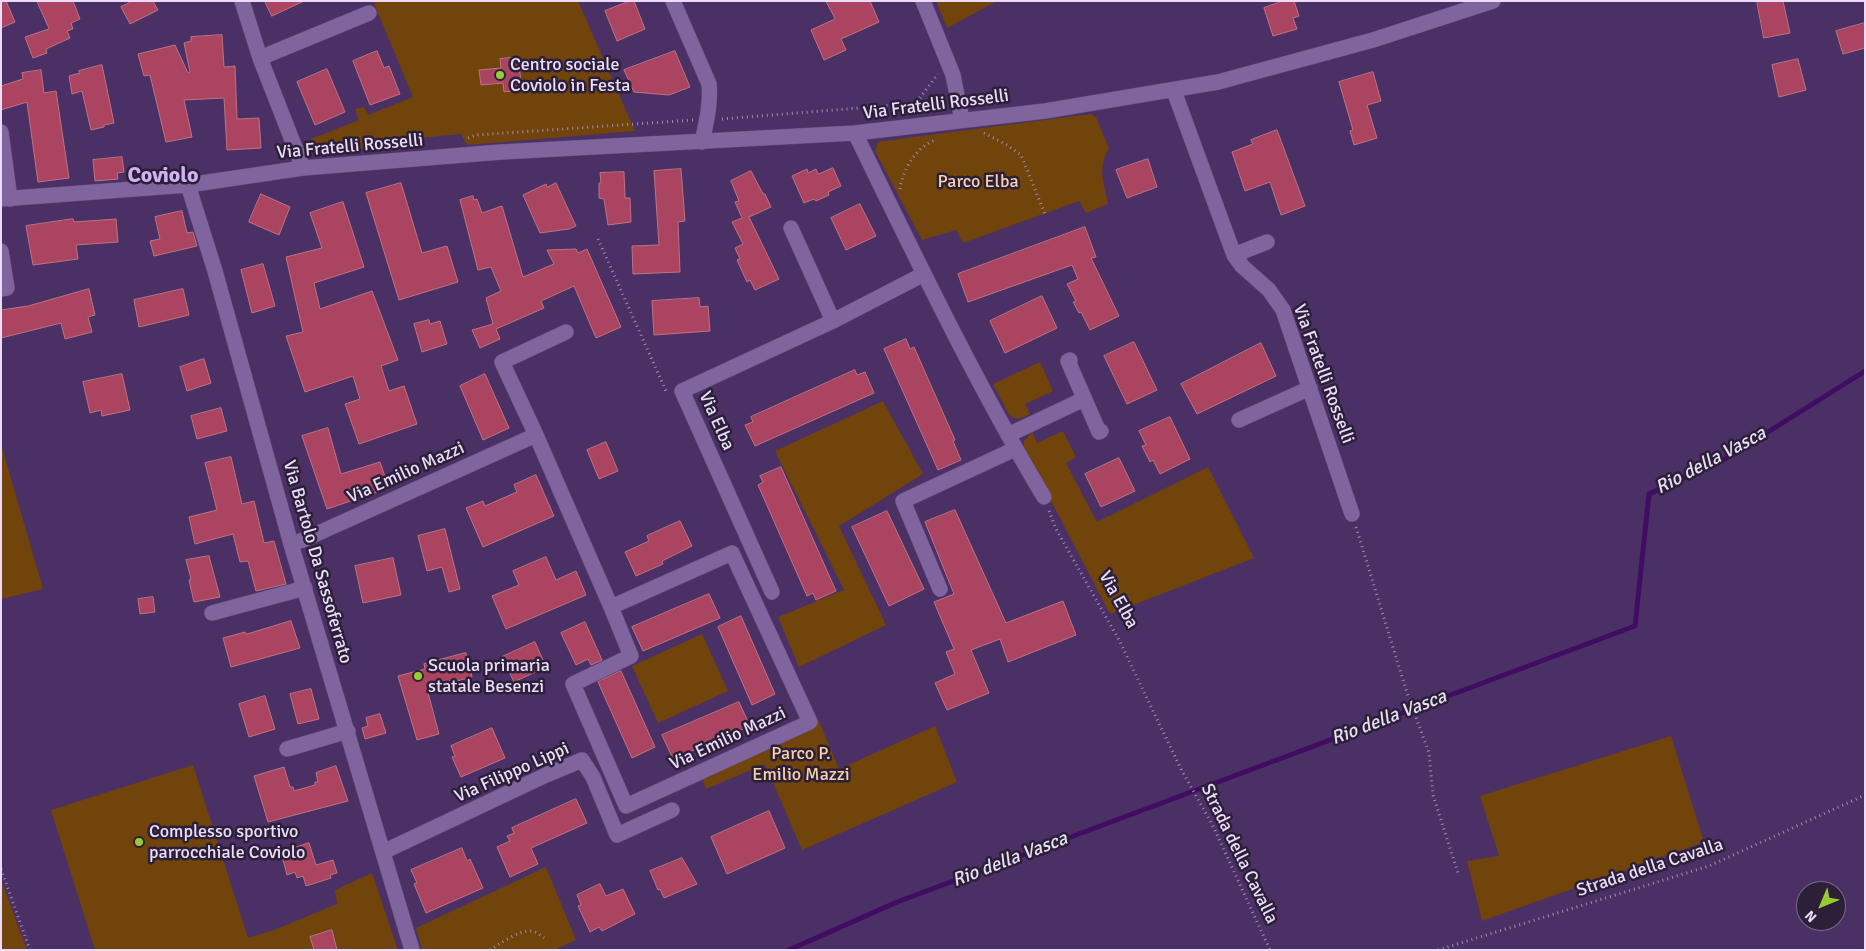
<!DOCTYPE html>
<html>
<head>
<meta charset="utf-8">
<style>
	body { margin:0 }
	#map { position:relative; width:1866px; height:951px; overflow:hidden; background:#4b3065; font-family:Signika,sans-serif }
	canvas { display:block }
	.frame { position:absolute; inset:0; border:2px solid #ebdcfc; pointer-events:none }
	.north { position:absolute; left:1796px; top:881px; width:50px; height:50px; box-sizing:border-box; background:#2b2038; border:1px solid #786b86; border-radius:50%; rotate:225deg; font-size:14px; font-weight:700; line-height:20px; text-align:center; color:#ebdcfc }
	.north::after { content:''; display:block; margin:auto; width:18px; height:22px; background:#9acb34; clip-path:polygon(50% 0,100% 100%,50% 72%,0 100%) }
</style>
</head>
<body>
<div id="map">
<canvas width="1866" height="951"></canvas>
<div class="frame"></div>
<div class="north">N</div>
</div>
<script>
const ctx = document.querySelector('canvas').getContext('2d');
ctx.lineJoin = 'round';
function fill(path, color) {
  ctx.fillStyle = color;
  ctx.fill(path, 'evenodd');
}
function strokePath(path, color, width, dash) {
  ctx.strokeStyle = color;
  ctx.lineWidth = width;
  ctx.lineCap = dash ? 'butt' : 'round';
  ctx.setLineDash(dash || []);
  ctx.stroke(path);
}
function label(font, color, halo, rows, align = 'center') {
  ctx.font = font + ' Signika,sans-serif';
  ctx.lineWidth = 5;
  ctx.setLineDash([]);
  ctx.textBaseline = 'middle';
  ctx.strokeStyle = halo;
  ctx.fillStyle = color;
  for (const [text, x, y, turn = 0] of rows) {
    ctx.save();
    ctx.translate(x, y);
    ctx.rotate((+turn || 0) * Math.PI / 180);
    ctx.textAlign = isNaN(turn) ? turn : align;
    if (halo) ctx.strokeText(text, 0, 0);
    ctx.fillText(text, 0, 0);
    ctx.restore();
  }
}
const green = new Path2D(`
	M373,1h205l57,130 -168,14 -6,-11 -41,4 -93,17 -14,-10 -2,-6 48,-19 -4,-11 9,-2 4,8 45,-18z
	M936,1h61l-50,27z
	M1091,114l5,3 13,31c-12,21 -5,34 -1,56l-22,9 -7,-12 -116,42 -7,-13 -34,10 -47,-89 3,-9 5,-1z
	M1040,362l13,29 -28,13 5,10c-8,4 -13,7 -21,1l-16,-31z
	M883,401l40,73 -84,52 47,99 -87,42 -21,-50 66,-27 -69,-139z
	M1063,431l13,26 -10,6 31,59 111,-55 46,91 -144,56 -86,-165v-8l8,-9 5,11z
	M1,444l42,145 -42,10z
	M702,634l26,57 -70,32 -26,-57z
	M819,721l20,48 96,-43 22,56 -155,68 -37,-86 -59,25 -6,-16 110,-51z
	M1671,736l33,106 -222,79 -15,-60 32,-5 -19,-60z
	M193,765l55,173 26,-8 63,-26 -2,-14 37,-17 26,77h-303l-44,-140z
	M546,867l30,73 -22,10h-132l-6,-22z
	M1,880l26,70h-26z`);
const stream = new Path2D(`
	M789,950l108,-48 738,-276 14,-132 76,-35 140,-88`);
const building = new Path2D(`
	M1,1h5l9,21 -14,6z
	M37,1h36l7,18 -9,4 2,6 -6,2 3,7 -24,11 1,4 -14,5 -8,-21 24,-8z
	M133,1h20l5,9 -28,14 -9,-17z
	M265,1h39l-32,15z
	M630,1h4l11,28 -28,12 -12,-30z
	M826,1h44l9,21 -38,17 5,11 -22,10 -13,-30 24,-11z
	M1283,1h11l5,15 -6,2 4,11 -24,7 -9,-28z
	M1757,1h26l7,32 -26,5z
	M1865,23v25l-22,6 -7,-23z
	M222,35l2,32 11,-1 2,53 22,-1 2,30 -34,2 -3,-52 -40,2 8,37 -26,5 -16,-67 -6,1 -6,-22 37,-9 13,28 2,-1 -6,-29 7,-2v-4z
	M377,51l7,17 5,-2 11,28 -30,11 -17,-44z
	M675,51l15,36 -21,8 -35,-3 -10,-22z
	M518,57l4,33 -18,2 -1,-9 -22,2 -2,-15 22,-2 -1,-9z
	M1798,59l8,31 -27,7 -7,-32z
	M102,65l12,58 -10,2v2l-13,3 -9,-39 -10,3 -3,-18 11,-3 -1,-2z
	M327,69l18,43 -30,13 -18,-43z
	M41,70l3,23 12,-2 13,87 -31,4 -11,-80 -26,8v-24l22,-7 -1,-6z
	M1373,72l8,29 -14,4 10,33 -23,7 -4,-14 3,-1 -14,-48z
	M1277,130l28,76 -24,9 -11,-33 -25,9 -13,-39 21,-8 -2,-4z
	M122,157l2,15 -7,1 1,6 -23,2 -2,-21z
	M1148,159l9,28 -30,11 -11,-28z
	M833,168l8,18 -13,6 1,3 -13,6 -2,-2 -10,4 -12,-27 15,-7 1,4 8,-4 2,5z
	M681,169l4,52 -7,1 2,50 -47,2 -1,-28 27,-1 -5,-74z
	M751,171l12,23h2l6,13 -22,10 30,62 -24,11 -5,-10 -3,2 -10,-22 3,-1 -5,-11 8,-4 -11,-22 10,-4 -7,-16 4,-1 -8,-20z
	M624,172l1,26h5l1,24 -23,3 -4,-26 -5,-1v-15h2l-1,-10z
	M401,183l21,70 25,-7 11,36 -59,18 -33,-107z
	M556,183l20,43 -7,3 -29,4 -17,-38 23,-11 1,3z
	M261,194l29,13 -11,28 -30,-13z
	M473,196l1,4 3,-1 5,14 20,-7 21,71 31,-13 -7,-14 29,-1 2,4 9,-4 34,78 -25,11 -22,-52 -33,15 3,7 -48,21 4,10 -20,9 -8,-18 21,-6 -7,-26 15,-7 -10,-24 -13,3 -18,-70z
	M343,202l21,65 -50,16 6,26 52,-18 26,69 -17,6 8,25 15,-5 13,38 -58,20 -14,-40 15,-5 -7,-23 -48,16 -19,-56 17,-4 -17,-75 36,-9 -12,-35z
	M860,204l16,32 -30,14 -15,-32z
	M182,211l5,22 6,-1 4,14 -43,10 -4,-15 10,-2 -5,-22z
	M73,219l1,3 42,-3 2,23 -42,3 2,14 -45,6 -7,-39z
	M1085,227l11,30 -5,1 28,58 -29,14 -9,-18 -2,1 -6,-11 3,-1 -9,-17 11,-5 -6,-14 -104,37 -10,-28z
	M263,264l12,42 -23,7 -11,-43z
	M89,289l6,26 -7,2 4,15 -27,7 -4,-16 -60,15v-28l27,-4z
	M183,289l6,26 -50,12 -5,-27z
	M1042,296l15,32 -52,25 -15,-32z
	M699,298l1,9 8,-1 2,25 -56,4 -2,-34z
	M429,320l1,4 10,-3 7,23 -25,8 -8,-28z
	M906,339l4,10 4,-2 41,93 -2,1 8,19 -23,10 -54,-121z
	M1134,342l23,48 -30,14 -23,-48z
	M1261,343l15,33 -79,38 -16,-30z
	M204,359l7,24 -24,8 -7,-24z
	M855,370l2,5 8,-3 9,21 -119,53 -10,-21 8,-3 -2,-5z
	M122,374l8,36 -28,6 -1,-6 -11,3 -7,-31z
	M485,374l24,54 -26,12 -23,-54z
	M221,408l6,23 -30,8 -6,-23z
	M1170,417l20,42 -30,15 -7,-14 -3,2 -8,-16 4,-1 -7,-14z
	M328,428l13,46 39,-12 9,26 -62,21 -25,-73z
	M606,442l12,29 -19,8 -12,-29z
	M231,457l11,47 12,-3 10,42 10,-2 12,43 -30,7 -8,-30 -8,1 -7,-28 -38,10 -6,-27 28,-7 -12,-47z
	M1119,458l16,33 -34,16 -16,-33z
	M781,467l55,124 -20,9 -3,-7 -6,3 -49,-111 5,-3 -3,-6z
	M536,475l18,41 -71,31 -17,-39 17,-7 2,5 32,-14 -3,-7z
	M955,510l51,113 57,-22 13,34 -68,27 -8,-23 -29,11 18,43 -42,17 -12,-27 20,-9 -9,-22 8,-3 -20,-47 20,-8 -29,-72z
	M887,511l37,78 -35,17 -37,-79z
	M680,521l12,25 -30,15 1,3 -27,12 -11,-24 24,-11 -2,-5z
	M445,529l15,60 -11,3 -7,-25 -15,4 -9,-35z
	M209,556l11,41 -26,5 -5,-22 2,-1 -5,-19z
	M546,557l10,23 20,-9 10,24 -80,34 -14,-33 27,-11 -6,-14z
	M393,558l8,37 -38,8 -8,-37z
	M709,594l11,24 -77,33 -11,-24z
	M153,597l2,15 -15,2 -2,-15z
	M741,616l34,78 -23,11 -34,-78z
	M291,621l9,27 -69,19 -8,-29 22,-6 1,2z
	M585,622l17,38 -11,5 -3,-6 -12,6 -15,-32z
	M535,642l11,25 -32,15 -12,-25z
	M466,653l6,24 -45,12 12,45 -22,6 -19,-64 27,-7 -1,-5z
	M621,671l34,76 -23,11 -34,-76z
	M311,689l8,30 -21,5 -8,-30z
	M265,696l10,33 -26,8 -10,-33z
	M739,702l11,24 -77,33 -11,-24z
	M380,714l6,19 -21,6 -3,-11 6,-2 -2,-8z
	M492,728l13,30 -44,19 -9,-20 3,-1 -4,-10z
	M336,766l12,35 -80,21 -14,-46 30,-9 6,20h3l1,4 21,-6v-3h3l-2,-9z
	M576,799l11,24 -56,25 7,16 -28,13 -13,-30 13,-6 -3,-5 7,-3 -2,-5z
	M769,811l16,37 -58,26 -16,-37z
	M309,843l7,22 17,-5 4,13 -7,2 1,3 -25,8 -3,-10 -6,2 -2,-6 -8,3 -5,-19 8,-2 -1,-4z
	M462,848l5,13 3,-2 13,29 -57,25 -12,-29 3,-1 -6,-13z
	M682,858l15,26 -33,14 -4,-9 -2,1 -8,-19z
	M600,884l6,12 17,-7 12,25 -33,17 -3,-4 -9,5 -12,-26 3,-1 -4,-10z
	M332,930l5,20h-23l-4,-13z`);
const path = new Path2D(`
	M722,119l187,-15 10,-5 19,-25
	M984,133l23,12 14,10 24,59
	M468,138l8,-3 217,-15
	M900,189c2,-18 17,-44 36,-49
	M598,239l68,152
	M1049,511l7,18 63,111 63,131 31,55 57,124
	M1356,527l51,166 22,60 4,42 25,78
	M1,869l29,81
	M490,950c9,-6 30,-20 40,-19 6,0 10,4 14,7
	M1438,950l271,-84 156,-71`);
const minor = new Path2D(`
	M242,1l18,57 43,110
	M673,1l36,83c2,19 -3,40 -7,58
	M923,1l30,74 9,45
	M260,58l109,-45
	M1174,91l60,164 8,11 27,24 14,20 69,204
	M1,132l9,67
	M855,133c60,123 119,247 189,364
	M188,185l115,-17 198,-16 354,-19 190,-22 173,-29 155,-42 120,-39
	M791,228l42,93
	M1,251l6,37 -6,1
	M1234,255l33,-13
	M1070,360l-2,1 31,71 2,-1
	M1239,420l71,-32
	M536,435l-34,-73 64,-30
	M1008,435l76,-36
	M291,544l12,-4 233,-105 75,172 121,-54 78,169 -184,84 -53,-122 58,-28 -20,-49
	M940,589l-37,-88 112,-52
	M772,592l-90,-201 151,-70 91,-47
	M212,613l93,-25
	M287,749l61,-18
	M383,852l163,-77 36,-15 11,17 24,58 55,-25`);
const tertiary = new Path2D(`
	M1,199l187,-14 27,86 76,273 121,406`);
const markers = [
	[500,75,5,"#9acb34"],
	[418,676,5,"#9acb34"],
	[139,842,5,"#9acb34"]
];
const poiNames = [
	["Centro sociale",510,65],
	["Coviolo in Festa",510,86],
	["Scuola primaria",428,666],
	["statale Besenzi",428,687],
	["Complesso sportivo",149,832],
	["parrocchiale Coviolo",149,853]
];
const streetNames = [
	["Via Fratelli Rosselli",936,105,-7],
	["Via Fratelli Rosselli",350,147,-5],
	["Via Fratelli Rosselli",1323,374,70],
	["Via Elba",716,421,66],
	["Via Emilio Mazzi",406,473,-24],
	["Via Bartolo Da Sassoferrato",317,562,74],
	["Via Elba",1118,600,61],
	["Via Emilio Mazzi",728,739,-25],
	["Via Filippo Lippi",512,773,-24],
	["Strada della Cavalla",1239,854,64],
	["Strada della Cavalla",1650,868,-18]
];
const parkNames = [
	["Parco Elba",978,182],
	["Parco P.",801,754],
	["Emilio Mazzi",801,775]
];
const waterNames = [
	["Rio della Vasca",1711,461,-28],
	["Rio della Vasca",1389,718,-21],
	["Rio della Vasca",1010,860,-21]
];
const districtNames = [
	["Coviolo",163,176]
];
fill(green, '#70440b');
strokePath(stream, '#400d62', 5);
fill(building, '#ab4460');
strokePath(building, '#bc7483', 1);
strokePath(minor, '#654d7a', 16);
strokePath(tertiary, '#654d7a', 16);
strokePath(path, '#a08bb5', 3, [1, 4]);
strokePath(minor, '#80649d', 15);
strokePath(tertiary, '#80649d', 15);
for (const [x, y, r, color] of markers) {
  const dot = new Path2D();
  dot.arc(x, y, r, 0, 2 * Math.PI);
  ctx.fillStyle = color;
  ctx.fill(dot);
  strokePath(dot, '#2b2038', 2);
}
label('18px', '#ebdcfc', '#2b2038', poiNames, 'left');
label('18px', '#ebdcfc', '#2b2038', streetNames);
label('18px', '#f7d1aa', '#2b2038', parkNames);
label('italic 19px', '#e8def5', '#2b2038', waterNames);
label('bold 22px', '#d1b2f1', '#2b2038', districtNames);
</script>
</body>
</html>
